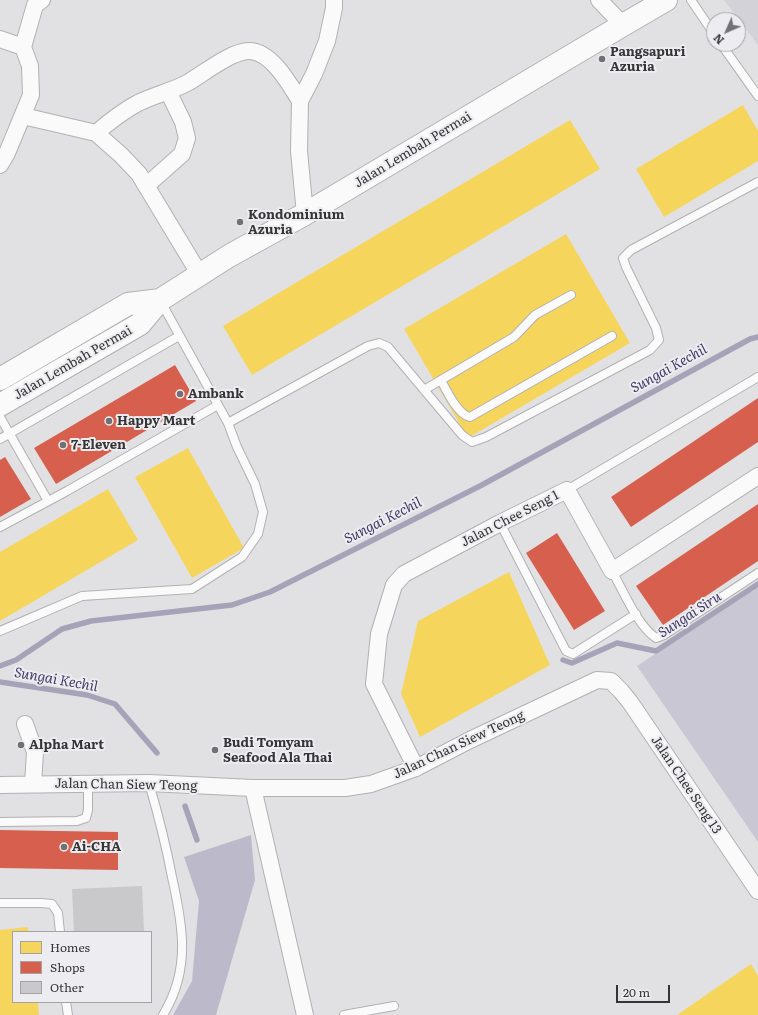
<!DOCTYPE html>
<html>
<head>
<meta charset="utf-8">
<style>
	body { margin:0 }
	#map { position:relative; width:758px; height:1015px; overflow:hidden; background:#e1e1e3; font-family:Literata,serif }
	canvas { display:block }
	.legend { position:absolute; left:12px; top:931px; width:140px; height:72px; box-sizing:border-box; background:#ededf1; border:1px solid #a3a3a6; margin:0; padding:5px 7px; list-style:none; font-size:12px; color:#353536 }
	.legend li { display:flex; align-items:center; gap:8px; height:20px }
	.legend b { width:20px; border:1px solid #a3a3a6 }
	.north { position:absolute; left:706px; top:12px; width:40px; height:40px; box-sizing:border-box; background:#ededf1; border:1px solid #a3a3a6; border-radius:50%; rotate:225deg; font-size:11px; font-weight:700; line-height:16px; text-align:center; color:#353536 }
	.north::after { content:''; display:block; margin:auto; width:14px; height:18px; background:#717173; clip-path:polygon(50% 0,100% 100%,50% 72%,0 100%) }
	.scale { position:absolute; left:616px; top:985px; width:54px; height:18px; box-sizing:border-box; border:2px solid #353536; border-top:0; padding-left:5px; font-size:12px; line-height:14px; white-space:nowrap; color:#353536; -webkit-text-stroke:3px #ededf1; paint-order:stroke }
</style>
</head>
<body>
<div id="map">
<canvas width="758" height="1015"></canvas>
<ul class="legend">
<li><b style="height:11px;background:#f6d55c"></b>Homes</li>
<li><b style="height:11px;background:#d6604d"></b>Shops</li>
<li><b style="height:11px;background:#c9c9cb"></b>Other</li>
</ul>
<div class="north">N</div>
<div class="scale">20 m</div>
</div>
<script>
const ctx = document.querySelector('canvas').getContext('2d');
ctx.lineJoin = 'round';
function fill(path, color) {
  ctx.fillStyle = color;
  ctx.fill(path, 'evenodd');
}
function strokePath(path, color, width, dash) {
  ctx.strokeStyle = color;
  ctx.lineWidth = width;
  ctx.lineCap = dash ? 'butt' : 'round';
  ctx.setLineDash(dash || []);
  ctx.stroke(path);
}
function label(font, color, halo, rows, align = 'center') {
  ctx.font = font + ' Literata,serif';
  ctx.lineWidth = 4;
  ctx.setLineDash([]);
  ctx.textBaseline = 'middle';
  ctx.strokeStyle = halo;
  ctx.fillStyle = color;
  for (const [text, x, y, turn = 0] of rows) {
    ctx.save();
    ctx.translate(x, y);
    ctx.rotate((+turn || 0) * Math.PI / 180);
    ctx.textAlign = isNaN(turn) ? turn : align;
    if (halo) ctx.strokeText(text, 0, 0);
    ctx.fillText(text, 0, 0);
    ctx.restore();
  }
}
const built = new Path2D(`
	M724,0h34v45z`);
const green = new Path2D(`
	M758,586v256l-121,-176z`);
const forest = new Path2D(`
	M251,835l4,45 -39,135h-43l19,-34 7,-80 -15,-44z`);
const homes = new Path2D(`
	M743,105l15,26v30l-94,56 -28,-48z
	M570,120l30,49 -348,206 -29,-49z
	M566,234l64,109 -162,95 -64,-109z
	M188,448l56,100 -52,30 -57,-101z
	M108,489l30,51 -138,81v-69z
	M509,572l41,93 -130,72 -19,-43 17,-73z
	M28,927v5h-15v70h25l1,13h-39v-85z
	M751,964l7,12v39h-81z`);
const shops = new Path2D(`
	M175,365l21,36 -140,83 -22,-36z
	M758,398v44l-127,85 -20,-30z
	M5,457l26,42 -31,18v-57z
	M758,504v57l-95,64 -27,-39z
	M557,533l48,78 -31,19 -48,-77z
	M0,830l118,2v38l-118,-2z`);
const stream = new Path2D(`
	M563,660l9,3 45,-20 39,8 102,-67
	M0,666l16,-6 46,-31 29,-8 141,-16 38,-13 210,-106 270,-147 8,-2
	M0,682l87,13 28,9 42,49
	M185,806l12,34`);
const building = new Path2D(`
	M142,886l2,46h-70l-2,-43z`);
const service = new Path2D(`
	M691,0l23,34
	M721,44l37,52
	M441,380c5,10 17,35 29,37l142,-81
	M424,390l90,-53 21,-22 36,-20
	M0,417l48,84
	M228,423l140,-77 11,-3 9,4 74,88 10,7 14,-5 164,-87 9,-10 -3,-12 -30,-61 -3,-9 8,-8 127,-68
	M0,439l179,-103
	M567,490l191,-113
	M500,523l66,128 7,3 63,-40
	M0,527l67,-36 151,-86
	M612,571c12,21 25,54 44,67l8,-3 94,-62
	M0,631l82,-35 110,-7 50,-32 16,-23 5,-22 -8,-28 -18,-37 -9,-24 -67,-121
	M149,783c9,31 17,62 23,94 11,49 19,92 -9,138
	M0,822l77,-1 9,-3 2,-8v-27
	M0,903h41l11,1 6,9 2,19
	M66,1002l2,13
	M344,1015l50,-9`);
const minor = new Path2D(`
	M599,0l24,25
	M0,39l23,8
	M23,116l73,17 25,22 18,19 61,101
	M96,133c13,-11 27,-22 42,-30 16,-8 35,-12 51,-21 15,-9 44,-32 61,-31 22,1 40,34 50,50
	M0,165l7,-12 24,-58 -1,-29 -7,-19 12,-42 7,-5
	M146,186l36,-32 5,-16 -4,-16 -15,-31
	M305,214l-6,-63 1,-50 14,-27 13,-33 7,-33v-8
	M25,724l10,28 -2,32
	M416,768l-42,-84 5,-50 15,-49 10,-11 96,-51 67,-33 45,81 146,-95
	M0,785l149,-2 104,5h92l26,-4 45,-16 54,-28 127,-60 14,1 10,10 9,11 128,189
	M253,788l52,227`);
const secondary = new Path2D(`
	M0,379l128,-75 32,-4
	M0,405l140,-81 20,-24 69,-44 76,-42 318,-189 43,-25`);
const markers = [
	[602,59,4,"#717173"],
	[240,222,4,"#717173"],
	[180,394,4,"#717173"],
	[109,421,4,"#717173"],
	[63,445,4,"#717173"],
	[21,745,4,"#717173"],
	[215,750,4,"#717173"],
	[64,847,4,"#717173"]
];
const poiNames = [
	["Pangsapuri",610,52],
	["Azuria",610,67],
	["Kondominium",248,215],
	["Azuria",248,230],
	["Ambank",188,394],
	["Happy Mart",117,421],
	["7-Eleven",71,445],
	["Budi Tomyam",223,743],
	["Seafood Ala Thai",223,758],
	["Alpha Mart",29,745],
	["Ai-CHA",72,847]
];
const streetNames = [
	["Jalan Lembah Permai",413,150,-31],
	["Jalan Lembah Permai",73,363,-30],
	["Jalan Chee Seng 1",510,519,-27],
	["Jalan Chan Siew Teong",459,745,-25],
	["Jalan Chan Siew Teong",126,785,1],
	["Jalan Chee Seng 13",686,785,56]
];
const waterNames = [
	["Sungai Kechil",669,369,-29],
	["Sungai Kechil",383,521,-27],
	["Sungai Siru",690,615,-33],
	["Sungai Kechil",56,680,10]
];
fill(built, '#d3d2d9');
fill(green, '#c8c7d3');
fill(forest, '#bcb9ca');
fill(homes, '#f6d55c');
fill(shops, '#d6604d');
strokePath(stream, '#a6a3b8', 5.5);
fill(building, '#c9c9cb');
strokePath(service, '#b1b1b2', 10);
strokePath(minor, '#b1b1b2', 18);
strokePath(secondary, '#b1b1b2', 24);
strokePath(service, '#fafafb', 8);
strokePath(minor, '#fafafb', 16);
strokePath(secondary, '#fafafb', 22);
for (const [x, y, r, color] of markers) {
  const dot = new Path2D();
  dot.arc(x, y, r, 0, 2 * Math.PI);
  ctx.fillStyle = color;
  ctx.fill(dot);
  strokePath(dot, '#ededf1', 1.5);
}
label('bold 13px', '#353536', '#ededf1', poiNames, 'left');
label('13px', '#353536', '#ededf1', streetNames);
label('italic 14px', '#453c67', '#ededf1', waterNames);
</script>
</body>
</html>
